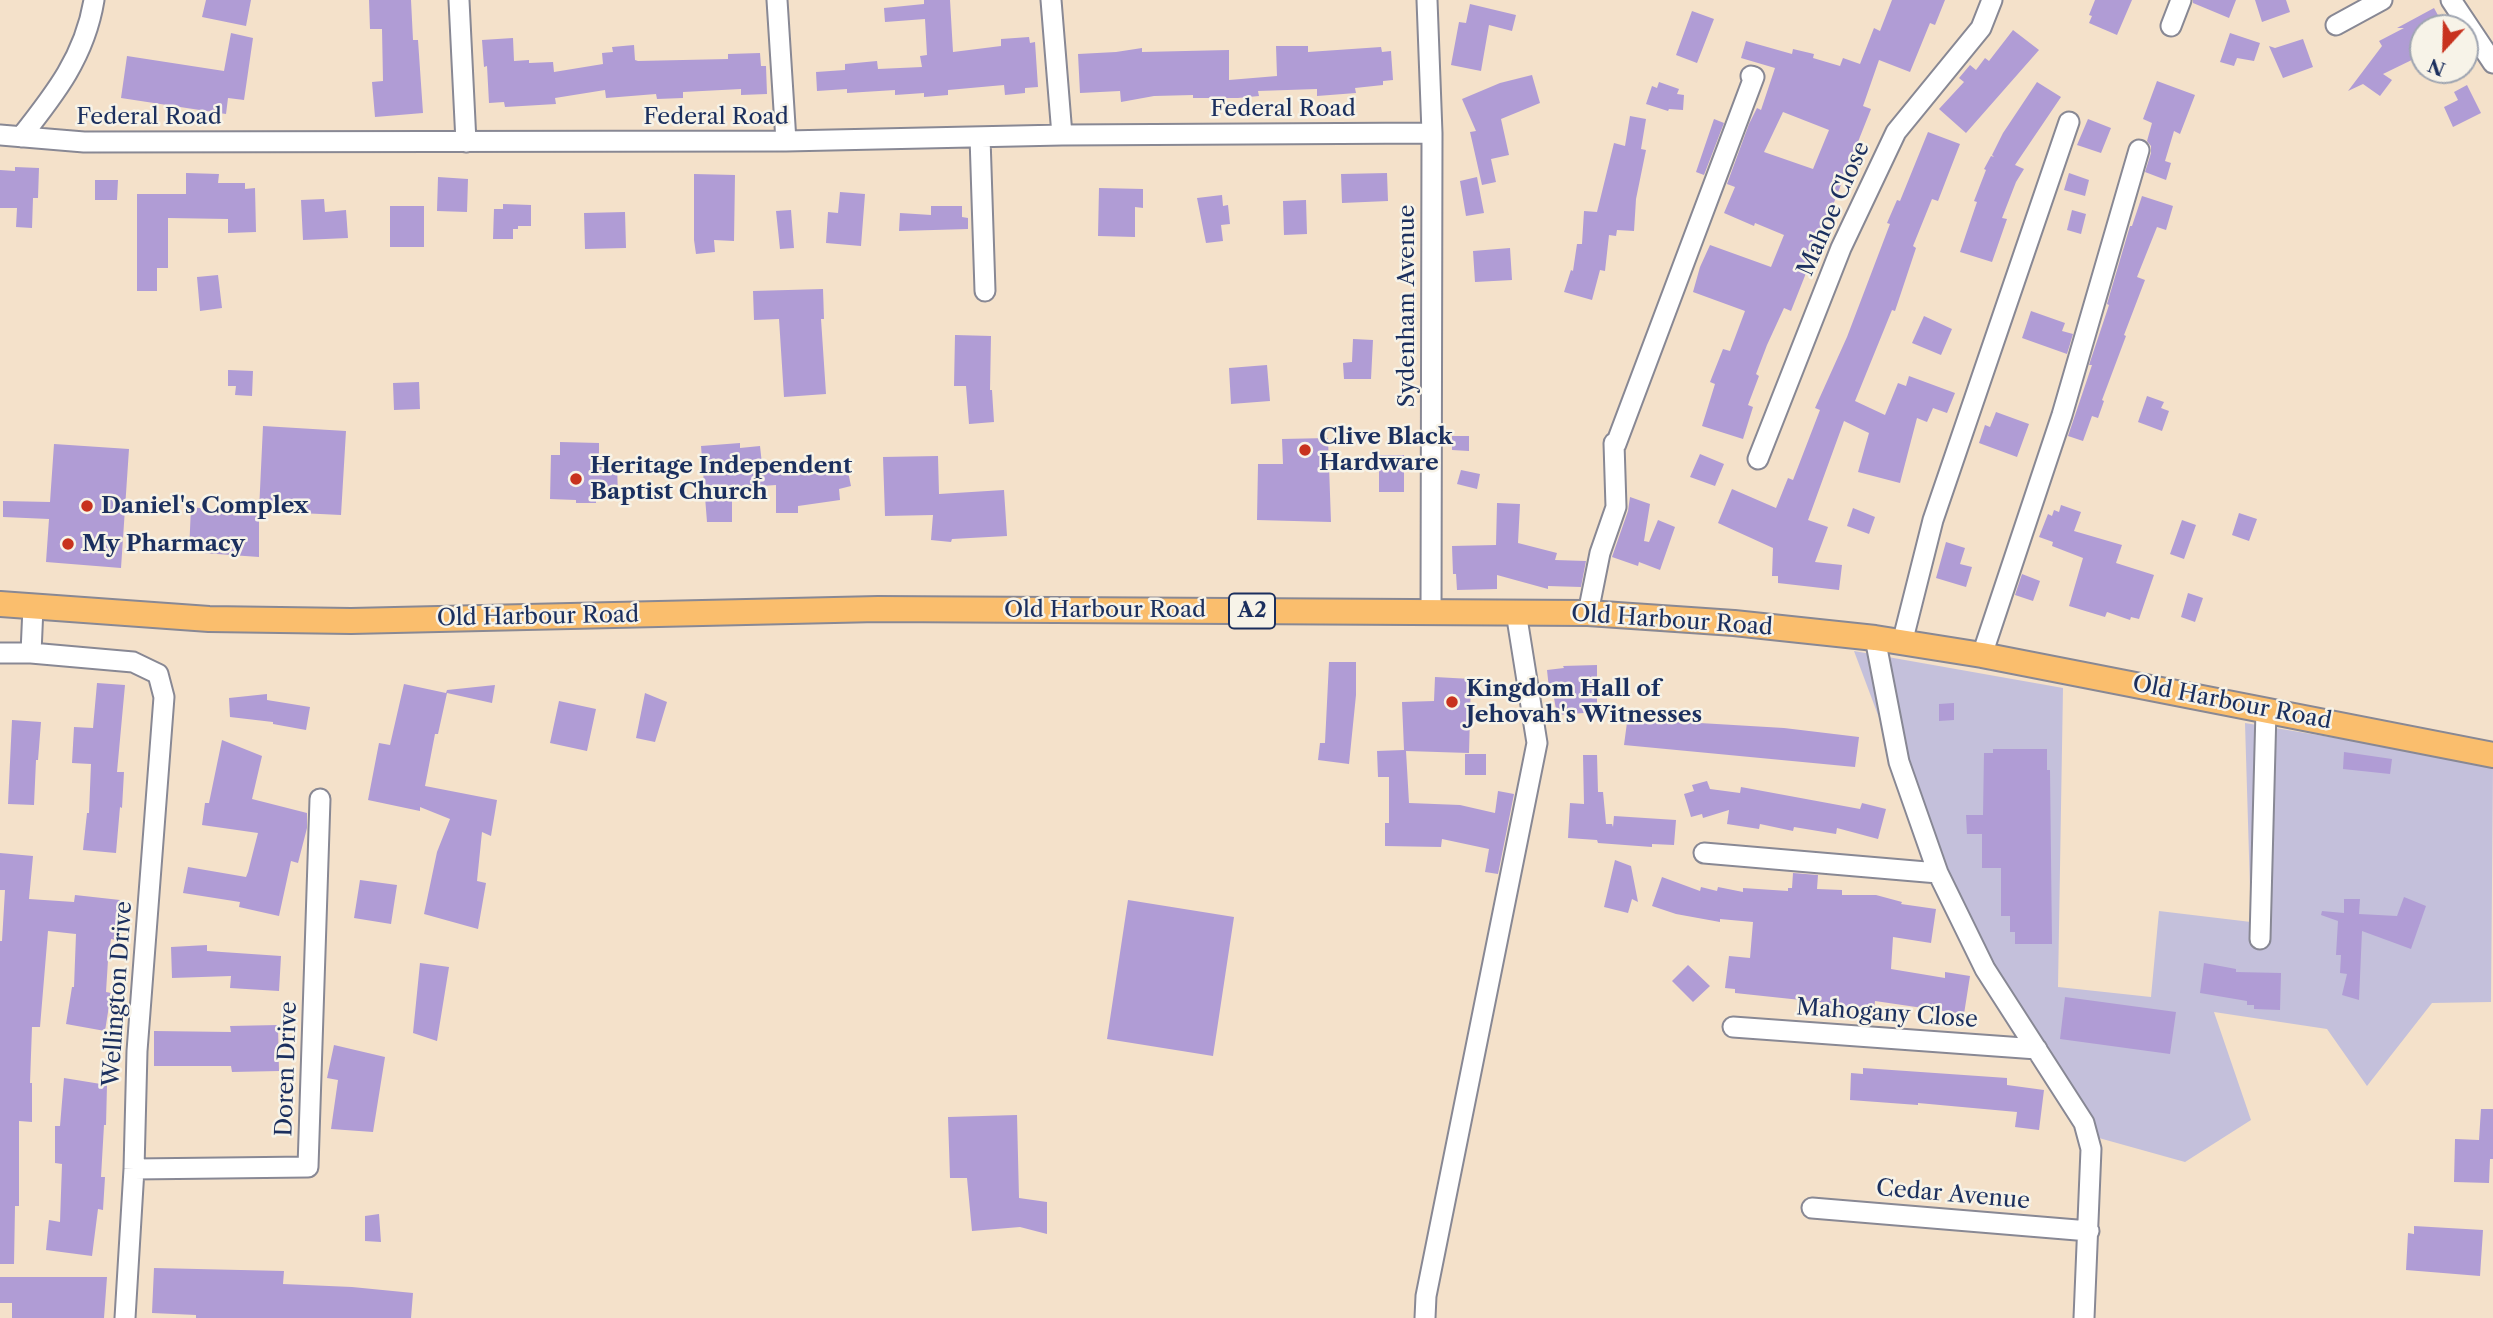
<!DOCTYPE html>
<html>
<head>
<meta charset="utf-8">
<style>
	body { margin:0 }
	#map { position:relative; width:2493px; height:1318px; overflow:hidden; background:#f4e1ca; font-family:"Libre Caslon Text",serif }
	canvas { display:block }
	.north { position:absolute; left:2409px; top:14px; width:70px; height:70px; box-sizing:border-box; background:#f7f3e8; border:2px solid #9fa5b1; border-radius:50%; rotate:202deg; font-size:19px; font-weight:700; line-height:28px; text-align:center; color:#1b2f5e }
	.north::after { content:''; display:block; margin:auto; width:24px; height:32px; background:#c8321e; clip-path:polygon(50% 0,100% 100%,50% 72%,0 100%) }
</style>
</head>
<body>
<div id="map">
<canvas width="2493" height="1318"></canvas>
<div class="north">N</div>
</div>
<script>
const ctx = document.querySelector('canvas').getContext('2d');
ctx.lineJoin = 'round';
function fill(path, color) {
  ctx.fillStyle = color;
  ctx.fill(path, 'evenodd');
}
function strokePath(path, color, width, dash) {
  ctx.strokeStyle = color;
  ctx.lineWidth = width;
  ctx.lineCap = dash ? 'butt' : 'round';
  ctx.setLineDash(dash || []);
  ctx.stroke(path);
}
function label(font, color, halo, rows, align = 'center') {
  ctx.font = font + ' "Libre Caslon Text",serif';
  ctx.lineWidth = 5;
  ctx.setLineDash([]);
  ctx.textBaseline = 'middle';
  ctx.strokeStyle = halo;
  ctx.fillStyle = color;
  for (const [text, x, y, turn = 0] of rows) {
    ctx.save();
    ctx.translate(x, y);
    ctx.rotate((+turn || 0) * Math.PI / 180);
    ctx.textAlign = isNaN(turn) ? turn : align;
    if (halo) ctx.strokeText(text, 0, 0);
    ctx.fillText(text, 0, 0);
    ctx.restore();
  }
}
const industrial = new Path2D(`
	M1854,651l209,37 -5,299 93,10 8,-86 92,11 -6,-199 248,41 -2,238 -59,1 -65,83 -40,-57 -113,-17 37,108 -66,42 -104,-29 -113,-178z`);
const building = new Path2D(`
	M206,0h45l-5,26 -44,-9z
	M369,0h42l2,40h5l5,73 -48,4 -3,-35 11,-1 -1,-52h-12z
	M924,0h26l3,52 48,-6v-7l28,-2 1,6 5,-1 3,45 -13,1v5l-20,2 -1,-10 -56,5v5l-24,2v-4l-29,2v-5l-48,3v-4l-30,2 -1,-19 29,-2v-6l32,-3 1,8 44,-2 -2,-11 7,-1 -2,-36 -40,3 -1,-14 40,-4z
	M1892,0h53l-10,25 -5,-2 -20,49 -31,-12 -16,46 8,3 -80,202 -7,-3 -17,37 -11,29 3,2 -11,29 5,2 -10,32 -41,-13 13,-42 -5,-2 13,-33 7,2 15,-40 -52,-19 7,-25 10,-22 61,22 13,-32 -29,-12 -1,3 -30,-13 11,-26 -8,-3 22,-60 8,-16 4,2 14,-42 -34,-10 5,-17 46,13 1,-5 21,5 -1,4 27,8 3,-8 17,6 14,-36 6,3zM1783,112l46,18 -16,39 -49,-17z
	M2095,0h37l-15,35 -28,-12 3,-7 -3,-1z
	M2193,0h43l-7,18 -36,-15z
	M2255,0h31l4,12 -28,10z
	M1470,4l46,11 -4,16 -23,-6 -8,46 -30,-6 8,-43 7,1z
	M2434,8l11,20h-22v29l-1,-2 -39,19 9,6 -12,16 -17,-12 -15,7 34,-45 -3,-5 25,-13h-7z
	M1692,11l22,8 -17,44 -21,-8z
	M2013,30l26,20 -73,83 -27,-24 25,-27 -5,-4 11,-13 6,5 9,-12 4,3z
	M231,33l22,5 -9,62 -16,-2 -2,16 -105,-16 6,-42 97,15z
	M2230,33l30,10 -6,18 -17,-3 -3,8 -14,-4z
	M513,38l1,23 15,-1v3l24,-1 1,10 49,-8 -1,-11 11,-1 -1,-5 22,-2 1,15 3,1 90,-2v-5l32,-1 1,13h5l1,28 -26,1v-6l-58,3v6l-26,1 -1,-5 -50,4 -1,-8 -50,8 1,6 -51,3 -1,-5 -15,1 -2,-37 -3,1 -2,-27z
	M2303,39l10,28 -30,11 -14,-32 6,2z
	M1276,46h32v6l73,-5 1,5 9,-1 2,29 -10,1v4l-28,3 1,5 -39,3v-7l-59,2 1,5 -21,2h-45v-3l-39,1 -33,6 -1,-11 -40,2 -2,-39 38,-2 26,-4v4l87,-2v30l48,-4z
	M1532,75l8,28 -39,16 8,36 -18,4 5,23 -14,3 -12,-53 6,-1 -14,-32 38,-16z
	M2157,81l38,14 -15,39 -6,-3 -9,30 6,2 -5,17 -21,-8 6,-19v-7l-4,-5 5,-18 -9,-4z
	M1659,82l20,7 -2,5 7,1 -1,15 -14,-1 -1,2 -22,-7 6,-18 5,2z
	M2037,82l24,15 -46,68 9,4 -8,13 -14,36 5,1 -15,43 -32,-10 17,-50 -3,-1 12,-31 -2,-1 7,-13 3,1 -2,-2 11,-22z
	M2467,85l14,28 -28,14 -9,-20 14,-7 -4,-8z
	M1630,116l16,3 -5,30 5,1 -10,49 -2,32 -17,-1 -1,6 -7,-1 -4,36 -5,-1 -8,30 -28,-8 7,-22 2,1 4,-27h5l2,-33 13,1 17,-69 11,3z
	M1714,119l10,4 -20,52 -8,-3z
	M2088,119l23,9 -10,25 -24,-8z
	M1928,132l32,12 -22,57 -6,-2 -19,47 3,2 -21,63 -3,-1 -37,91 30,14 13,-32 8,3 3,-10 46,17 -8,20 -14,-5 -6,14 -10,-4 -17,65 -42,-11 11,-39 -25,-12 -36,99 20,7 -13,35 27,3 -3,25 -61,-7v-7h-6l1,-28 -55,-25 14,-34 44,19 12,-30 5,2 27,-70 -5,-2 32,-71 43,-113 -3,-1 10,-23 3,1z
	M15,167l24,1 -1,30h-5l-1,30 -16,-1 1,-19h-17v-38l15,1z
	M186,173l33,1 -1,9h27v6l10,-1 1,44 -28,1v-14l-60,-1v50h-11v23h-20v-97h49z
	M1387,173l1,28 -46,2 -1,-29z
	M2069,173l20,7 -4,16 -21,-6z
	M694,174l41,1 -1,66 -20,-1 1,12 -19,2 -2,-14z
	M438,177l30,2 -1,33 -30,-1z
	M1477,177l7,36 -18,3 -6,-35z
	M95,180h23l-1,20h-22z
	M1099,188l44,1v19l-8,-1v30l-37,-1z
	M840,192l25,2 -4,52 -35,-3 2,-31 10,1z
	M1222,195l1,11 5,-1 2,19 -9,1 2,16 -17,2 -9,-45z
	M2142,196l31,10 -7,24 -9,-3 -20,50 8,3 -21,55 2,1 -24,64 2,1 -6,17 -6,-2 -9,25 -15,-5 24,-71h-3l20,-60 -2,-1 23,-78h2z
	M324,199l1,13 21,-2 2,28 -45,2 -2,-40z
	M1306,200l1,34 -23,1 -1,-34z
	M503,204l28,1v21h-13v3h-5v10h-20l1,-30h9z
	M390,206h34v41h-34z
	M931,206h31v11l6,1v11l-69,2 1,-18 31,2z
	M791,210l3,38 -14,1 -4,-38z
	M2072,210l14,4 -5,20 -14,-4z
	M625,212l1,36 -41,1 -1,-36z
	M1510,248l2,32 -37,2 -2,-31z
	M218,275l4,33 -22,3 -3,-34z
	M823,289l1,30h-3l5,75 -42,3 -5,-78 -25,1 -1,-29z
	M2031,311l34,12 -3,8 11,3 -6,20 -45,-16z
	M1924,316l28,13 -11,26 -29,-12z
	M955,335l36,1 -1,54h2l2,32 -25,2 -3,-38h-12z
	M1353,339l20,1 -2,39h-27l-1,-16 9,-1z
	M1267,365l3,36 -39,3 -2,-36z
	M228,370l25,1 -1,25 -17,-1 1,-9h-8z
	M419,382l1,27 -26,1 -1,-27z
	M2147,396l17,6 -3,6 8,3 -7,20 -24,-9z
	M1996,412l33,12 -12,33 -38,-14 6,-18 5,2z
	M263,426l83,5 -5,84 -82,-4z
	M1452,436h17v15l-17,-1z
	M1328,438l3,84 -74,-2 1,-56h25l-1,-25z
	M560,442l39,1v17l18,1 1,39 -22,-1v4h-20v-3l-26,-1 1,-44h9z
	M740,443v5l20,-2 2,18 19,-2 1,9 53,-7 1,6 11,-3 4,19 -12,3 1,11 -42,6v7h-22v-28l-44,3v34h-25l-6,-76z
	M54,444l75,5 -8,119 -75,-6 3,-43 -46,-2v-16l47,1z
	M1700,454l24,10 -9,22 -25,-9z
	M1379,455h25v37h-25z
	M938,456l1,38 65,-4 3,46 -55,3 -1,3 -20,-2 2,-25 -48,1 -2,-59z
	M1461,470l19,4 -3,15 -20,-5z
	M1630,497l20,7 -6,37 5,1 9,-22 17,7 -15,43 -21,-8 -1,4 -26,-9 16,-46z
	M1497,503l23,1 -2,39 39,10 -2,7 31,1 -5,26 -33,-1v3l-51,-14v14l-40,1 -1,-16h-3l-1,-28 44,-1z
	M2061,505l20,7 -7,19 48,14 -6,18 38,12 -15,44 -8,-2 -1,3 -23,-8 -2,5 -36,-11 14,-48 -31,-12 1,-4 -14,-5 9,-23 4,2 2,-6 5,2z
	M191,507l68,8v42l-70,-5z
	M1853,508l22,9 -6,17 -22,-8z
	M2239,513l18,6 -8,22 -17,-6z
	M2182,520l14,5 -12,34 -14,-5z
	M1946,542l19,6 -5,16 12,3 -6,20 -30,-9z
	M2022,574l18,7 -7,20 -18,-6z
	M2188,593l15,5 -8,24 -14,-5z
	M1329,662h27v33l-7,69 -31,-4 2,-17h5z
	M1597,665v47l-40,3 -3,-17h-4l-3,-28 17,-2 -1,-2z
	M1435,677l36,2 -2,74 -63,-2 3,52 51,2 35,8 3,-22 16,3 -16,80 -13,-2 4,-23 -47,-10 -1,8 -56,-1v-23h4v-46h-11l-1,-26 27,-1 -2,-48 32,-1z
	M97,683l28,2 -8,87h7l-2,36 -2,-1 -4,46 -33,-3 4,-37h2l2,-49 -19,-1 2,-36 19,1z
	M404,684l42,9 1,-3 48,-5 -3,18 -45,-10 -9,41h-3l-10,52 72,14 -6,36 -9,-4 -5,49 9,2 -8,46 -54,-15 13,-62 13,-33 -30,-12v4l-52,-11 11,-57 11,2z
	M645,693l22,9 -12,40 -19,-4z
	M267,694v6l43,7 -4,23 -33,-6v-2l-43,-5 -1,-19z
	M559,701l37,8 -9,42 -37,-8z
	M1954,703v17l-15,1v-17z
	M1628,715l38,6 118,7 75,9 -4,30 -231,-22z
	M12,720l29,2 -3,38h-2l-2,45 -26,-1z
	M222,740l40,16 -10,43 55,14v15l-9,35 -7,-2 -12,55 -40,-9 1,-5 -57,-9 5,-26 58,10 2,-5 10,-39 -56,-8 3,-22h4z
	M1993,749h54v21h3l2,174h-37v-12h-5v-16h-9v-48h-19v-34h-15l-1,-19h17l1,-62h9z
	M2344,752l48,7 -2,15 -47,-5z
	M1465,754h21v21h-21z
	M1583,755h14l1,37h5l3,32h6l1,3 1,-11 62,4 -2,25 -22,-1v3l-54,-4 -1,-3 -29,-2 2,-35 14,1z
	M1707,781l3,8 30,4 1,-6 119,22 2,-6 24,6 -8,30 -41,-11 -1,6 -42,-7 -1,4 -33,-7 -1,5 -32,-5 2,-14 -26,8 -1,-4 -11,3 -7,-23 10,-3 -2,-6z
	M0,853l33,3 -4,43 45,3 1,-7 45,5 -4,40 -5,-1 -3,21 -2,32 5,1 -6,38 -39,-7 6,-37h2l2,-53 -28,-3 -8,96h-8l-2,56h2v39l-13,-1v85h-4l-1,58h-14v-323h2l3,-51h-5z
	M1615,860l16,6 7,36 -6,-3 -4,14 -24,-6z
	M1793,873l25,2 -1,14 25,1v5h34l26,7 -1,2 35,5 -5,34 -38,-6 -2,32 54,9v-6l25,4 -6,38 -89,-13 -1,10 -29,-2v2l-17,-2 1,-6 -94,-10v-4l-10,-1 4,-32 21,2 3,-36 -33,-3v3l-44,-8 -24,-8 10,-29 38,14 1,-4 16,4 1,-4 25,5v-4l45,3v-3h4z
	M360,880l37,5 -6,39 -37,-6z
	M2404,897l22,9 -15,43 -49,-18 -3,69 -17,-5 5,-21 -7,-1 1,-18h-5l2,-34 -17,-6 1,-4 22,2v-14h16l-1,15 38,2z
	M1128,900l106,17 -21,139 -106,-17z
	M207,945v6l74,5 -2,35 -49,-3 1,-12 -59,2 -1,-31z
	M420,963l29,4 -12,74 -24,-8z
	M2204,963l32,6v3l45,1 -1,37 -26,-1v-4h-7v-4l-47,-8z
	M1688,965l22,21 -17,16 -21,-21z
	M2065,997l111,15 -6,42 -110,-15z
	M278,1025l1,46 -47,1 -1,-6h-77v-35l77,1 -1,-6z
	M334,1045l51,12 -12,75 -42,-3 7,-49 -11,-2z
	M1863,1068l144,10v7l37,5 -5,40 -24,-3 2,-15 -99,-9v2l-68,-5 1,-27 12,1z
	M64,1078l43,7 -1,40h-2l-3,52h4l-2,33 -5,-1 -6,47 -46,-6 3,-30 11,2 2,-58 -7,-1v-37h5z
	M2481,1109h12v50h-3l-1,24 -35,-1 1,-43 24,1z
	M1017,1115l2,83 28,4v32l-27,-7 -48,4 -5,-53h-17l-2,-61z
	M379,1214l2,28 -16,-1v-25z
	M2414,1226l69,4 -3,46 -74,-6 2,-37 6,1z
	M154,1268l130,3 -1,13 69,3 61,6 -2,25h-215v-3l-44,-2z
	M0,1277h107l-3,41h-92v-15h-12z`);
const minor = new Path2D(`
	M459,0l7,142
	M777,0l9,141
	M1051,0l11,135
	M1427,0l5,133 -1,479
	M2451,0l42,63
	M2336,25l46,-25
	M2171,26l10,-26
	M0,135l84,7 702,-1 276,-6 370,-2
	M21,137c34,-43 64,-81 73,-137
	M980,137l5,154
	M1758,459l83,-211 55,-116 85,-104 11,-28
	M1588,613l12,-60 16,-46 -2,-64 2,1 138,-367 -3,-1
	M1875,638l24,124 39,111 47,96 99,154 7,26 -7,169
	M1902,643l31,-123 136,-398
	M0,653h31l102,9 25,12 6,23 -27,354 -3,118 -9,149
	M31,653l2,-46
	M1982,655l80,-240 77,-265
	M1704,853l234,20
	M2260,939l6,-229
	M1733,1027l304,22
	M134,1169l174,-2 12,-368
	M1812,1208l277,23
	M1425,1318l1,-22 111,-553 -21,-131`);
const major = new Path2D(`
	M0,604l209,15 142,2 527,-12 710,4 146,10 141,15 107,17 511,100`);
const markers = [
	[1305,450,7,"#c8321e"],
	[576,479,7,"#c8321e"],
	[87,506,7,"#c8321e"],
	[68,544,7,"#c8321e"],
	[1452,702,7,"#c8321e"]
];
const shields = [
	[1252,611,46]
];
const shieldNames = [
	["A2",1252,611]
];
const streetNames = [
	["Federal Road",1283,109],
	["Federal Road",149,117],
	["Federal Road",716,117],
	["Mahoe Close",1834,209,-66],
	["Sydenham Avenue",1407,306,-90],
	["Old Harbour Road",1105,610],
	["Old Harbour Road",538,617,-1],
	["Old Harbour Road",1672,621,4],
	["Old Harbour Road",2232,703,11],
	["Wellington Drive",118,994,-86],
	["Mahogany Close",1887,1014,4],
	["Doren Drive",287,1069,-88],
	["Cedar Avenue",1953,1195,5]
];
const poiNames = [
	["Clive Black",1319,437],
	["Hardware",1319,463],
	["Heritage Independent",590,466],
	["Baptist Church",590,492],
	["Daniel's Complex",101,506],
	["My Pharmacy",82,544],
	["Kingdom Hall of",1466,689],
	["Jehovah's Witnesses",1466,715]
];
fill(industrial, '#c4c0db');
fill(building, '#b09cd5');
strokePath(minor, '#888894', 23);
strokePath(major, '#888894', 28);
strokePath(minor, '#fff', 19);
strokePath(major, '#fabe6d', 24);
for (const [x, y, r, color] of markers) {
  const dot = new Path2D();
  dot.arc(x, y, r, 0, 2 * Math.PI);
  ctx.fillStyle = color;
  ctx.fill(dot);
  strokePath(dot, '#f7f3e8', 2.5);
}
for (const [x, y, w] of shields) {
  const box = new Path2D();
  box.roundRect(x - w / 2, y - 17.5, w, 35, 5);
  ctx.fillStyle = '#f7f3e8';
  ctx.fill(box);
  strokePath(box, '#1b2f5e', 2);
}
label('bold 21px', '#1b2f5e', null, shieldNames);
label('23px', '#1b2f5e', '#f7f3e8', streetNames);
label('bold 23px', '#1b2f5e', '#f7f3e8', poiNames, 'left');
</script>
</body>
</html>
